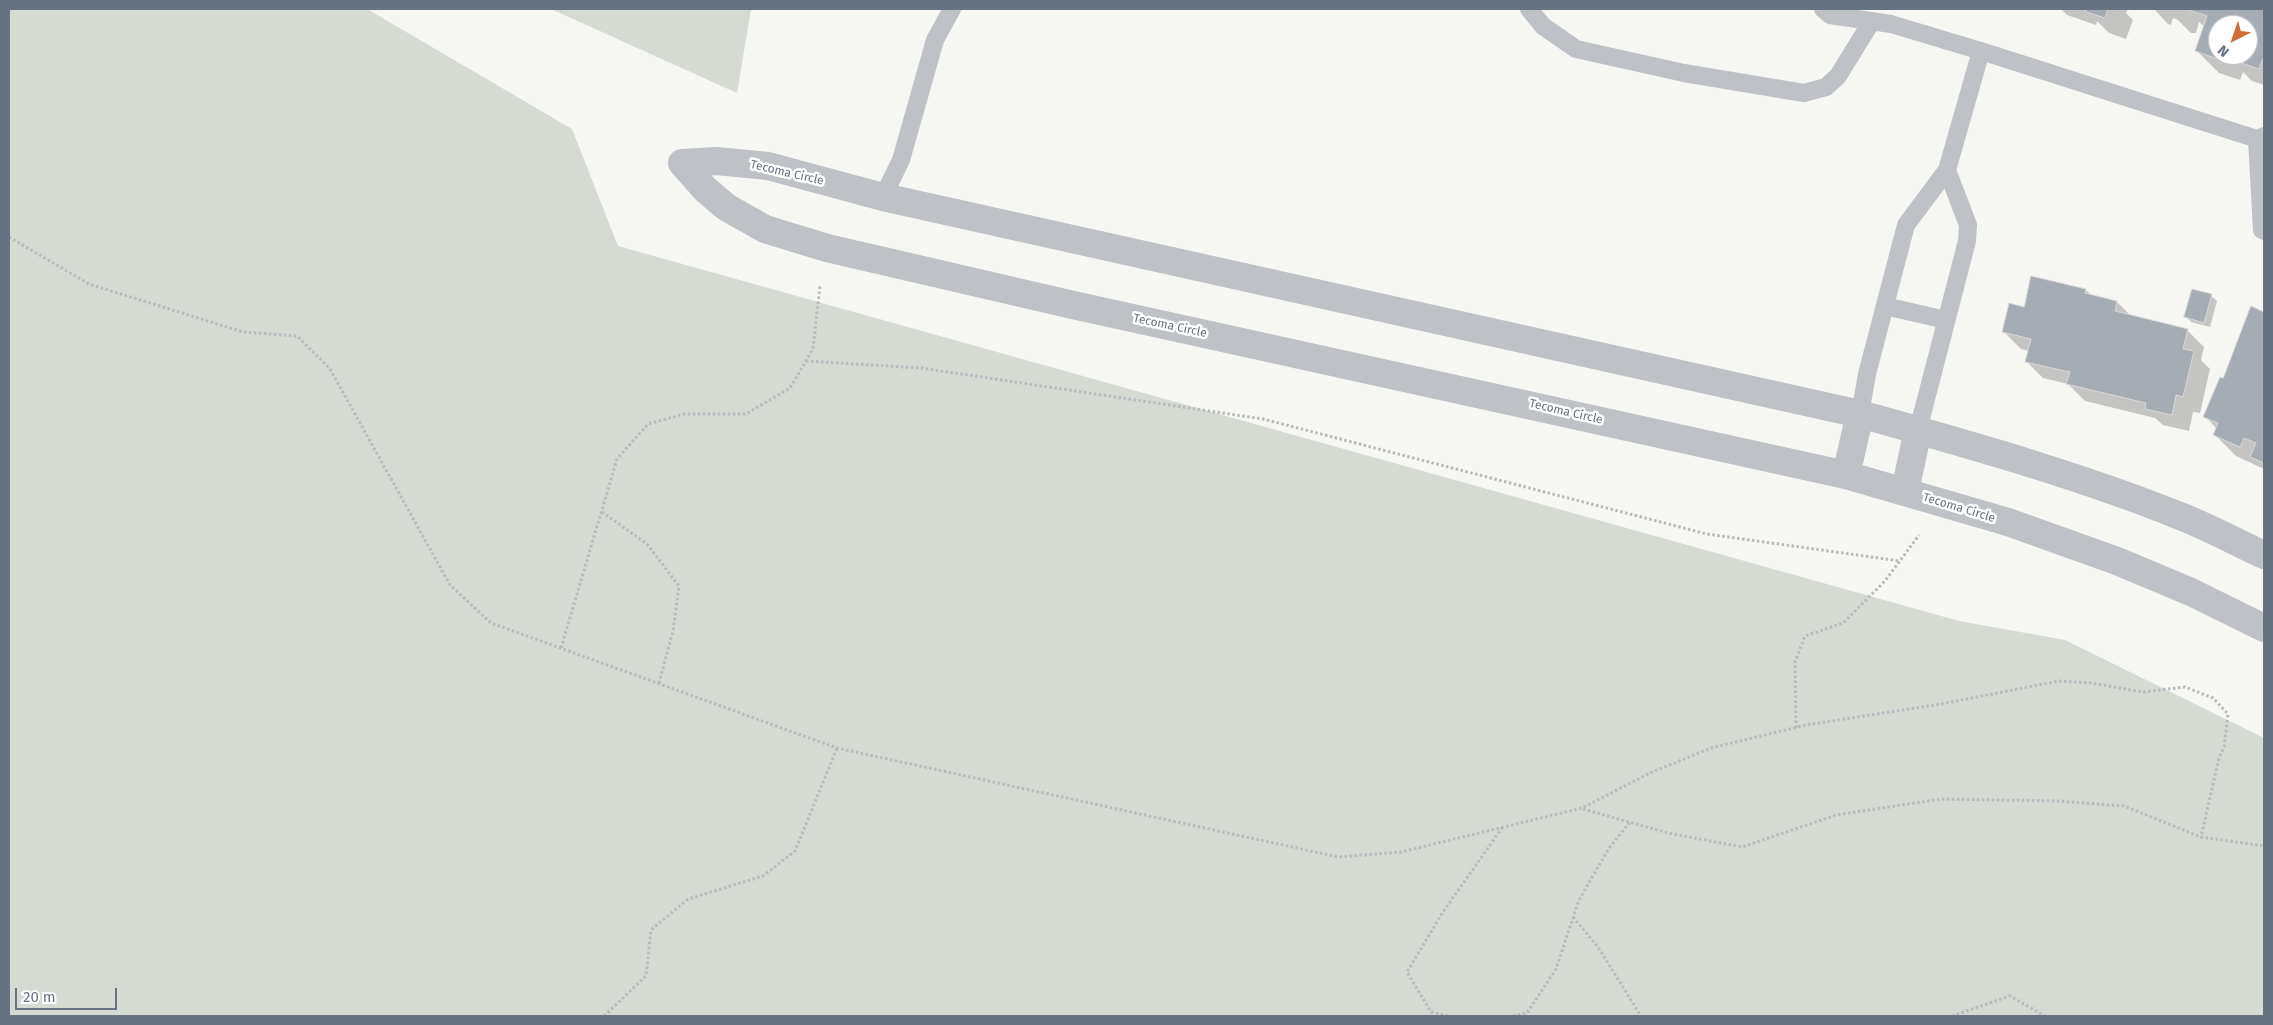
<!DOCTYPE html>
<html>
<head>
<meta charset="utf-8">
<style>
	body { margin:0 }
	#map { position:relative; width:2273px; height:1025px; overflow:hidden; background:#f6f6f3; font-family:"Fira Sans",sans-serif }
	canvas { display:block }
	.frame { position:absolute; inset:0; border:10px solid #687381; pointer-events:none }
	.north { position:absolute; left:2208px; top:15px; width:50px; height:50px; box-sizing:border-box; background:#fff; border:1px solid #c3c7cd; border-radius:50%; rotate:221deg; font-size:14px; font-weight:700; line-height:20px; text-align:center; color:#687381 }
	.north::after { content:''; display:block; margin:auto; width:18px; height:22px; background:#d26d37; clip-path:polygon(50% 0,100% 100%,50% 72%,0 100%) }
	.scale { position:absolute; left:15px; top:988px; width:102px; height:22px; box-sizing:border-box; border:2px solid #687381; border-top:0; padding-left:6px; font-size:15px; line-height:18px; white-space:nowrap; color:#687381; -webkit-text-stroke:4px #fff; paint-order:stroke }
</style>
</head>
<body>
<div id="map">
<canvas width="2273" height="1025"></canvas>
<div class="frame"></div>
<div class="north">N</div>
<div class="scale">20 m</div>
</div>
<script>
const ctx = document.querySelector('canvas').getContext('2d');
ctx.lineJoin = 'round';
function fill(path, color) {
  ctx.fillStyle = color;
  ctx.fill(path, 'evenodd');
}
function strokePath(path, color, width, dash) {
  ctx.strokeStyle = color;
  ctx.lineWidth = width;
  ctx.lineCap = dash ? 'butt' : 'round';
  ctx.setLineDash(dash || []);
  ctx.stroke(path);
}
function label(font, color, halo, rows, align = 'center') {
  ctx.font = font + ' "Fira Sans",sans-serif';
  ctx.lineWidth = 5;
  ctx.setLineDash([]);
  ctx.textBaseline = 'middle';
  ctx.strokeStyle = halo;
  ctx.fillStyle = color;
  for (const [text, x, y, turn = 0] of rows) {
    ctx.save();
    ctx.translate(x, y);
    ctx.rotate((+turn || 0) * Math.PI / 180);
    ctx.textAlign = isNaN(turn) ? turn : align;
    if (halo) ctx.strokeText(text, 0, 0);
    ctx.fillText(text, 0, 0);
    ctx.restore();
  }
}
const green = new Path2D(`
	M9,9h358l205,120 46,117 1341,375 106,19 199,98v278h-2255z
	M551,9h200l-14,84z`);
const shadow = new Path2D(`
	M2061,9h67l-2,4 7,7 -7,19 -17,-6 -12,-12 -1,4 -29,-10z
	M2154,9h110v76l-12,-4 -9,-9 -3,8 -21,-7 -22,-22 8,-24 -6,-5 -3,11h-5l-13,-13 -5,-2 -2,7 -3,-1zM2218,25h30v30h-30z
	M2086,290l5,5 26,7 15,15 55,13 17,17 -3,13 9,9 -10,44 -7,-1 -4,19 -26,-6 -8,-7 -70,-17 -17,-17 -25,-6 -17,-17 3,-10 -8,-2 -17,-17 21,-24z
	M2211,296l6,5 -7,26 -19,-5 -5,-5z
	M2252,308l12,5v156l-28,-13 -21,-21 2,-6 -12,-13 19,-36z`);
const building = new Path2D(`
	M2087,9h21l-3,9 -19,-6z
	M2185,9h79v47l-5,13 -30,-10 1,-4h18v-30h-30v34l-23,-8 12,-35z
	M2031,276l55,13 -1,4 32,8 -2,10 73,18 -5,20 11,2 -11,46 -7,-2 -4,20 -27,-6 1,-6 -80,-19 4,-12 -45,-10 6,-23 -29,-7 7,-29 15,4z
	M2192,289l20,5 -8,29 -20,-6z
	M2251,306l13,6v151l-14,-6 6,-14 -12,-5 -4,9 -27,-12 5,-12 -15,-6 17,-40 3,1z`);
const path = new Path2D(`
	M9,237l80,47 154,48 54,4 33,33 120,216 41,38 346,125 501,109 63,-5 181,-44 68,-35 61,-25 95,-23 135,-21 118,-23 32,2 52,9 42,-5 28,11 15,16 -4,33 -5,11 -18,79
	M806,361l115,7 342,51 444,115 193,27
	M602,512l45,32 32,42 -6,45 -14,52
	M561,648l56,-189 31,-35 36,-10h62l44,-26 23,-39 7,-63
	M1796,728l-1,-66 10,-26 38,-13 42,-42 34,-46
	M1583,809l85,24 74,14 94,-32 105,-16 116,2 67,5 77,31 63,9
	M1573,917l25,30 43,69
	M604,1016l42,-40 5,-46 37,-31 75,-23 32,-25 42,-103
	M1448,1016l-17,-4 -24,-40 36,-60 59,-84
	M1513,1016l14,-3 29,-44 23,-69 30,-52 21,-26
	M1952,1016l58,-20 35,20`);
const service = new Path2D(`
	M1529,9l14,17 33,23 108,24 120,20 22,-6 12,-11 34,-55
	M1823,9l7,6 61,9 90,27 -34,119 -41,55 -39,149 -7,40
	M1981,51l276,88 7,-3
	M2257,139l5,91 2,1
	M883,197l18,-37 34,-120 17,-31
	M1885,306l61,14
	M1918,430l49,-189 1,-16 -21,-55`);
const minor = new Path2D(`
	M682,163l23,26 21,18 39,22 62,19 246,57 773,170 162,47 109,39 74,31 73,36
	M682,163l34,-2 52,5 115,31 977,217c110,31 219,61 325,104 27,11 53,25 79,37
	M1846,475l14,-61
	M1905,491l13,-61`);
const streetNames = [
	["Tecoma Circle",787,173,13],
	["Tecoma Circle",1170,326,12],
	["Tecoma Circle",1566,412,13],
	["Tecoma Circle",1959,508,17]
];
fill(green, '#d5dad3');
fill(shadow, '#0003');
fill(building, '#a6acb3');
strokePath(building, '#d7d8d6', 1);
strokePath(path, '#b8babd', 3, [2.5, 2.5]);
strokePath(service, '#bec1c5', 18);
strokePath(minor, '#bec1c5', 28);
label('12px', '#687381', '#fff', streetNames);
</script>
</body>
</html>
